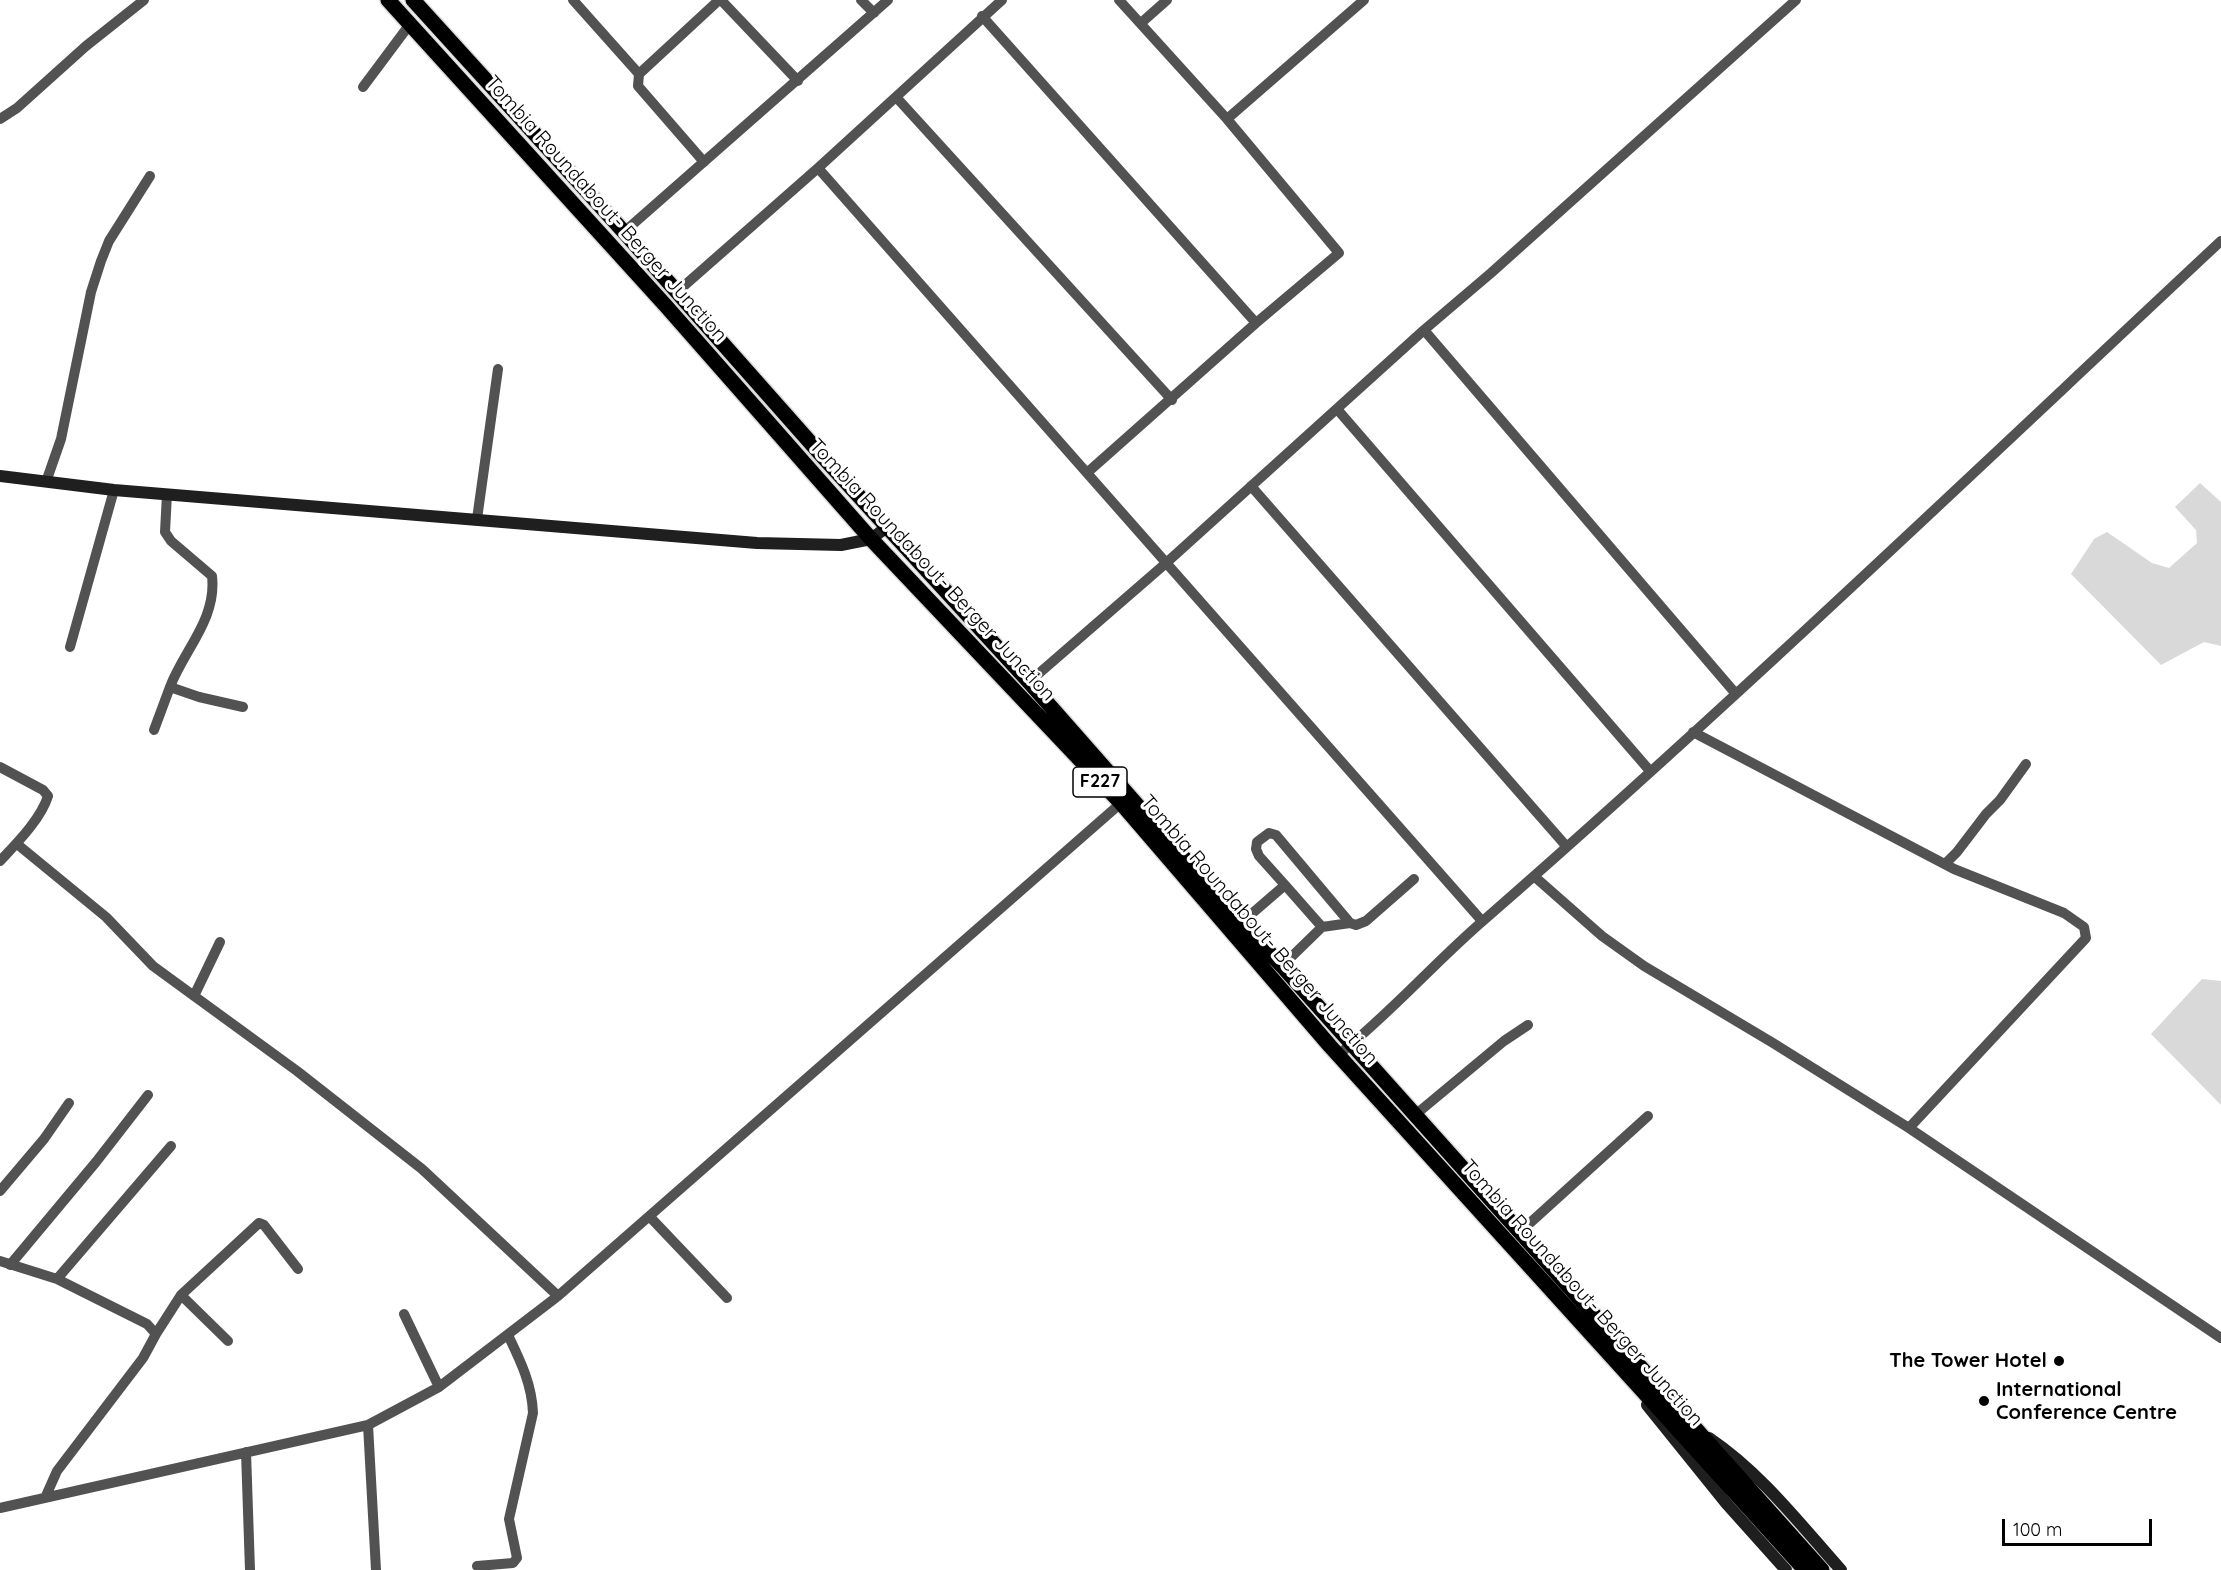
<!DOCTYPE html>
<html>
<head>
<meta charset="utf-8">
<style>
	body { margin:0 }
	#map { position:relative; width:2221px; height:1570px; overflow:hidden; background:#fff; font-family:Quicksand,sans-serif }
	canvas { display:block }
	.scale { position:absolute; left:2002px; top:1519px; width:150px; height:27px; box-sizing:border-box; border:3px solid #000; border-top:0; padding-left:8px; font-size:18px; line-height:21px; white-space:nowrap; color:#000; -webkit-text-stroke:4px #fff; paint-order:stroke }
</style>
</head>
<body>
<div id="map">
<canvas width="2221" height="1570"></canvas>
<div class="scale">100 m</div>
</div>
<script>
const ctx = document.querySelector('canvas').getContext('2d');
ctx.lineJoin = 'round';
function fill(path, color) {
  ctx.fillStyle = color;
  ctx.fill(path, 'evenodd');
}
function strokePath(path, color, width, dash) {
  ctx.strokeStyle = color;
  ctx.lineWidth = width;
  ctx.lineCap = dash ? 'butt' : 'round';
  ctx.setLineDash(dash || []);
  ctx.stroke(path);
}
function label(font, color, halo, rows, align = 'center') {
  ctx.font = font + ' Quicksand,sans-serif';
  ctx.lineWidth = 6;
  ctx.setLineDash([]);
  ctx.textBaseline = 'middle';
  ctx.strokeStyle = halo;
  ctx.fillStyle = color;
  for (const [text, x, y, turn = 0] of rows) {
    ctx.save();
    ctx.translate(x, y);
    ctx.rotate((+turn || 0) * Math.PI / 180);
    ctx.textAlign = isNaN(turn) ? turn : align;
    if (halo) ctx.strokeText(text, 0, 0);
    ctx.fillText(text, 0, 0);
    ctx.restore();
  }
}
const green = new Path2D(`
	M2200,483l21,19v144l-17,-4 -43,23 -90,-91 23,-35 13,-7 45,31 17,5 28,-25 -1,-13 -21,-23z
	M2202,979l19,2v124l-70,-71z`);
const street = new Path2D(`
	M573,0l66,74
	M721,0l77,81
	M861,0l13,13
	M982,16l274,307
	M1141,23l26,-23
	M363,87l47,-63
	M896,97l276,303
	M0,119l17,-11 69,-62 58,-46
	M1227,119l137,-119
	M704,162l-66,-76 1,-12 80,-74
	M818,168c222,250 442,503 664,753
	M624,232l264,-232
	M677,292l141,-124 184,-168
	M1424,330l312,364
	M1337,409l313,362
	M1088,472l168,-149 83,-70 -112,-134 -108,-119
	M46,482l15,-43 30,-147 10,-31 8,-20 41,-65
	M1251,486l316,361
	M167,494l-2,38 6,9 41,35c5,43 -28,74 -42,111l29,10 44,10
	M477,519l21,-150
	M70,647l44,-157
	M1029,682l136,-118 259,-234 67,-57 305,-273
	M154,730l16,-43
	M1693,732l261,137 110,44 20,14 2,11 -177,190
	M0,767l43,23 5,6c-7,23 -32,48 -48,65
	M17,844l89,73 47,49 144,105 125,98 136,127
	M1945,864l12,-12 29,-38 14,-14 26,-36
	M1535,877l67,59 42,30 129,77 136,85 312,210
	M1285,885l-26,-29 -3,-7 1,-7 12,-9 7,2 74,88 6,2 10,-4 48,-42
	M1241,923l44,-38 37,42 -40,39
	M1322,927l28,-4
	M194,996l26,-54
	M1338,1055c52,-41 96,-92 146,-135 252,-220 493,-451 737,-679
	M1415,1115l89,-74 24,-16
	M0,1191l44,-52 25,-36
	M650,1217l77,81
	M1520,1232l128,-116
	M0,1261l57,18 90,45 9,10 -13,24 -86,113 -12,27
	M10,1265l86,-103 52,-67
	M57,1279l114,-133
	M181,1295l47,46
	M404,1314l35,73
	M156,1334l25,-39 78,-72 5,2 34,44
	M368,1425l8,145
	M246,1452l4,118
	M0,1508l368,-83 71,-38 119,-91 563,-493
	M477,1566l36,-3 4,-5 -8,-39 24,-106c-1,-29 -13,-53 -25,-78`);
const secondary = new Path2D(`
	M0,476l114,14 643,53 84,2 30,-6 16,-12
	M1647,1405l79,98 60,67
	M1709,1438c52,35 91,86 132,132`);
const primary = new Path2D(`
	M388,0l278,306 205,233 250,264 209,243 475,524
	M413,0l211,232 200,226 205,224 212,241 41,43 540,604`);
const markers = [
	[2059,1361,6,"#000"],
	[1984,1401,6,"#000"]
];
const shields = [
	[1100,782,54]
];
const shieldNames = [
	["F227",1100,782]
];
const streetNames = [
	["Tombia Roundabout- Berger Junction",606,209,48],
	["Tombia Roundabout- Berger Junction",932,570,47],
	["Tombia Roundabout- Berger Junction",1259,930,49],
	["Tombia Roundabout- Berger Junction",1582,1293,48]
];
const poiNames = [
	["The Tower Hotel",2047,1361],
	["International",1996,1390,"left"],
	["Conference Centre",1996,1413,"left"]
];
fill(green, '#d9d9d9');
strokePath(primary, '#dbdbdb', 18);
strokePath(street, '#525252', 10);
strokePath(secondary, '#1f1f1f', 12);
strokePath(primary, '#000', 15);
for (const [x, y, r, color] of markers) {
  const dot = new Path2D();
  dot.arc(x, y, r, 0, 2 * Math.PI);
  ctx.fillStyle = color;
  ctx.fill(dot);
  strokePath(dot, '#fff', 2);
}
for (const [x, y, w] of shields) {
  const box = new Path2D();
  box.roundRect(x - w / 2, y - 15, w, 30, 4.5);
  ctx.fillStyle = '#fff';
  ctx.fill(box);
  strokePath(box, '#000', 1.5);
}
label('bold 18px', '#000', null, shieldNames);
label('20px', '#000', '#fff', streetNames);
label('bold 20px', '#000', '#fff', poiNames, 'right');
</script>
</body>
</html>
